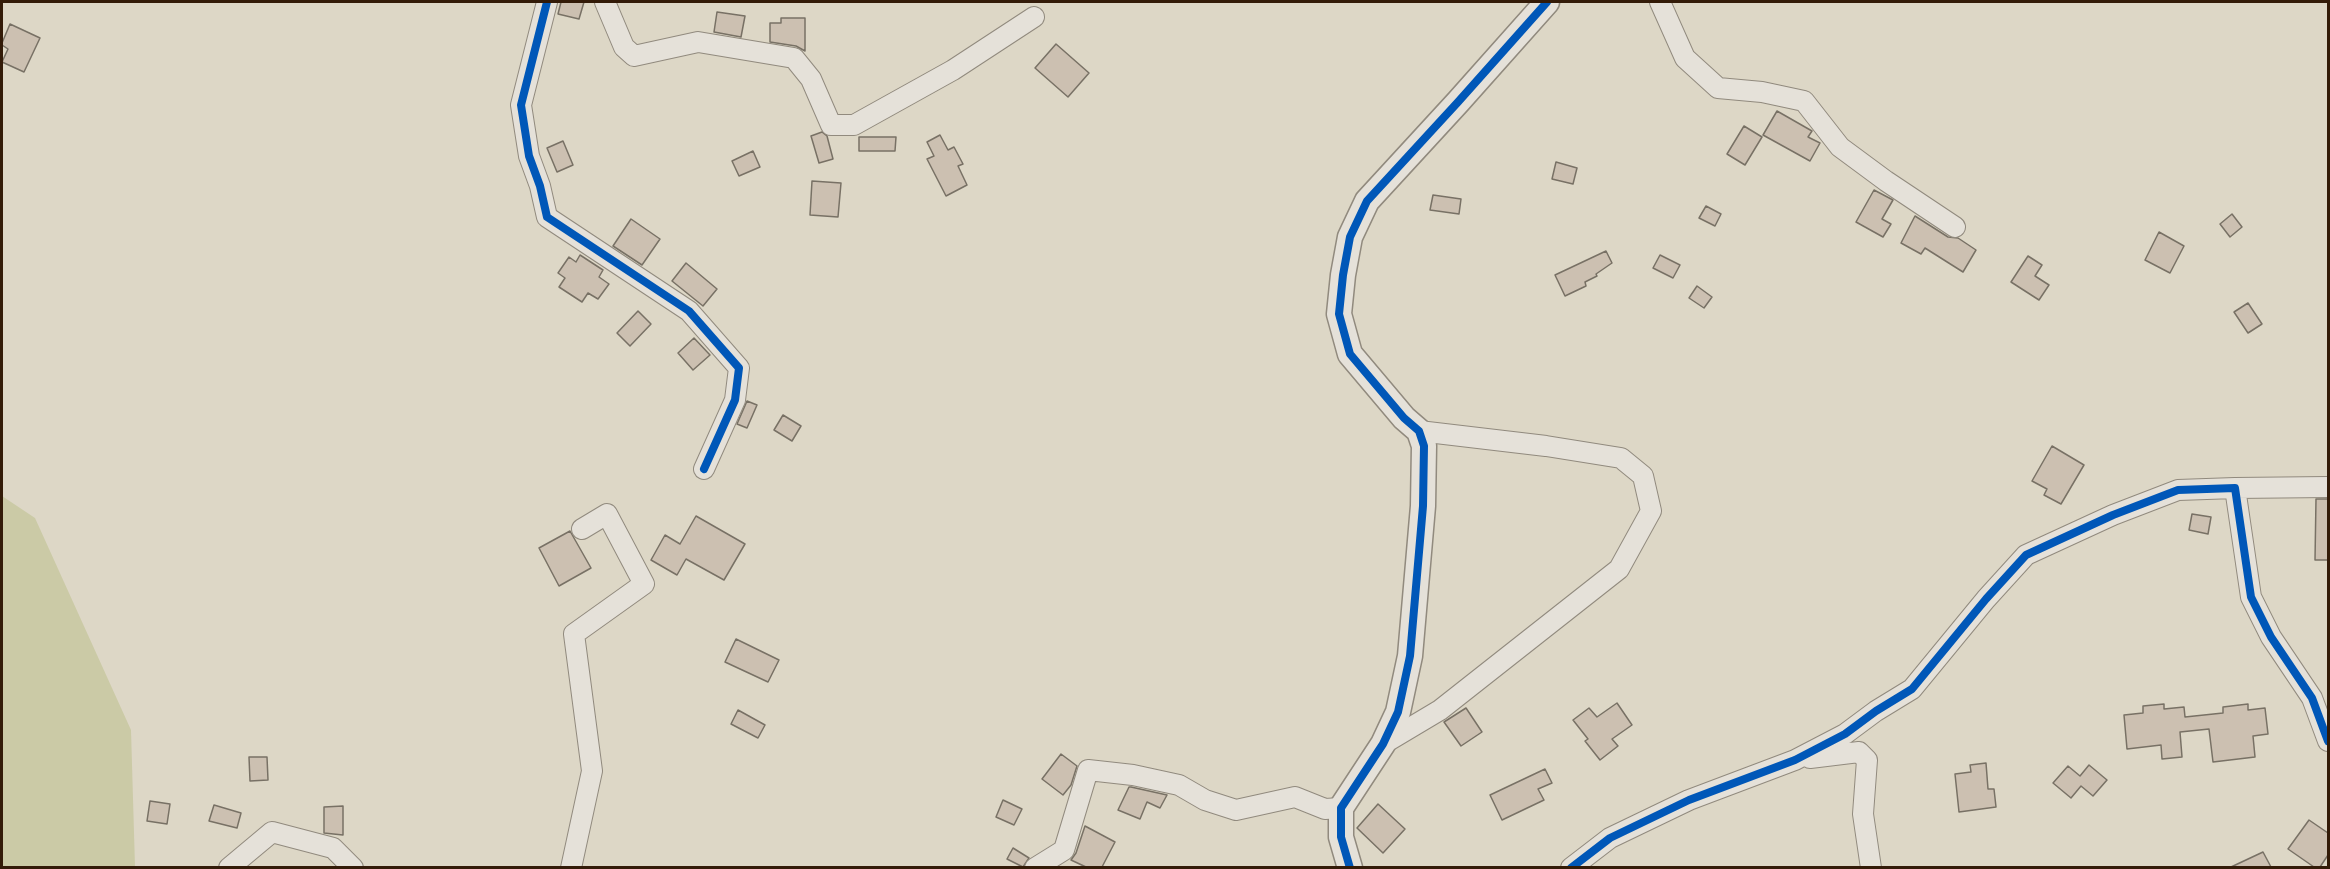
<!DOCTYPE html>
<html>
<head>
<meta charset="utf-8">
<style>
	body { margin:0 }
	#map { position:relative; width:2330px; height:869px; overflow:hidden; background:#ddd7c6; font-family:"Old Standard TT",serif }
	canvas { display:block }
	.frame { position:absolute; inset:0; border:3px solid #331b08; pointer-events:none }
</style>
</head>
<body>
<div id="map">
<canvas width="2330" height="869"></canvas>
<div class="frame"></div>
</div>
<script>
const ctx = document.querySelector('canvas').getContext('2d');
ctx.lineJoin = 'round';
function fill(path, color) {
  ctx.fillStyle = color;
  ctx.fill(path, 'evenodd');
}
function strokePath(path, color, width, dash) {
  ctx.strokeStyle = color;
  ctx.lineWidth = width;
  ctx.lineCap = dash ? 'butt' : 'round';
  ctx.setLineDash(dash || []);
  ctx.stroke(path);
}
const green = new Path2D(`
	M2,496l33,22 96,212 4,137h-133z`);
const building = new Path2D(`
	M561,2h23l-5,17 -21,-5z
	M717,12l28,4 -4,21 -27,-5z
	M781,18h24v33l-9,-5 -26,-4v-19h11z
	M10,24l30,14 -16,34 -22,-10 6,-13 -6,-4v-2z
	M1056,44l33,29 -21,24 -33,-29z
	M1777,111l35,20 -4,6 12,6 -10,18 -47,-26z
	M1744,126l18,11 -17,28 -18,-11z
	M822,132l5,4 6,23 -14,4 -8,-27z
	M940,135l8,15 6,-3 9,17 -5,2 9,19 -21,11 -19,-37 7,-3 -7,-14z
	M859,137h37l-1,14h-36z
	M563,141l10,24 -16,7 -10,-24z
	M753,151l7,16 -21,9 -7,-15z
	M1556,162l21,6 -4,16 -21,-5z
	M812,181l29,2 -3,34 -28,-2z
	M1874,190l19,10 -11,19 9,5 -8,13 -27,-15z
	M1433,195l28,4 -2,15 -29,-4z
	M1706,206l15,8 -6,12 -16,-8z
	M2232,214l10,13 -12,10 -10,-13z
	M1915,216l33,21 10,1 18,12 -13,22 -38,-24 -4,6 -20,-11z
	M631,219l29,20 -18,26 -29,-19z
	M2159,232l25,14 -14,27 -25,-13z
	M1606,251l6,12 -16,11 1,2 -12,6 1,4 -21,10 -10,-21z
	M580,255l23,15 -4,7 10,7 -11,15 -10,-6 -6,9 -23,-15 6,-9 -7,-5 11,-16 7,5z
	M1660,255l20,10 -7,13 -20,-10z
	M2028,256l14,9 -7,11 14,9 -10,15 -28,-18z
	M686,263l31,26 -14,17 -31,-25z
	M1697,286l15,11 -8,11 -15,-10z
	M2248,303l14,21 -14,9 -14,-21z
	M638,311l13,13 -21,22 -13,-13z
	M694,338l16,17 -17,15 -15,-17z
	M747,401l10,4 -10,23 -10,-4z
	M783,415l18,11 -9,15 -18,-11z
	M2052,446l32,19 -23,39 -17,-9 3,-6 -15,-8z
	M2316,499h12v61h-13z
	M2192,514l19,3 -3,17 -19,-4z
	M696,516l49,28 -21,36 -38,-21 -9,16 -26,-15 14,-25 15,9z
	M570,531l21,37 -32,18 -20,-38z
	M736,639l43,21 -11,22 -43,-20z
	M1617,703l15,22 -20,14 6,7 -18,14 -15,-19 3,-2 -15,-19 16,-12 8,9z
	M2164,704v5l20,-2 1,10 38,-4v-6l25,-3v6l17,-2 3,26 -15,2 2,21 -42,5 -4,-33 -29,3 2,25 -20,2 -1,-14 -34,4 -3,-34 19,-2v-7z
	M1466,708l16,24 -21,14 -17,-24z
	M738,710l27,15 -7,13 -27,-14z
	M1061,754l16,12 -6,19 -8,10 -21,-16z
	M249,757h18l1,23 -18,1z
	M1986,763l2,26h6l2,18 -37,5 -4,-38 16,-2 -1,-7z
	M2089,765l18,15 -14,16 -12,-10 -10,12 -18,-15 15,-17 12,10z
	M1545,769l7,14 -14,6 6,11 -42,20 -12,-25z
	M1129,787h2l36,8 -7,13 -13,-6 -7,17 -22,-9z
	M1003,800l19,9 -8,16 -18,-8z
	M150,801l20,3 -3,20 -20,-3z
	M1378,804l27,25 -22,24 -26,-25z
	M214,805l27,8 -4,15 -28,-7z
	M343,806v29l-19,-2v-26z
	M2309,820l19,13v22l-8,12h-6l-26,-18z
	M1085,826l30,16 -13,25h-16l-15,-7 5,-7z
	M1013,848l16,10 -6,9 -16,-8z
	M2263,852l8,15h-40z`);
const minor = new Path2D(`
	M547,2l-26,103 8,51 11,30 7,31 142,94 50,57 -4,32 -31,69
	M605,2l19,45 10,9 64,-14 96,16 17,21 20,46h23l99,-55 81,-53
	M1660,2l25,56 33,30 44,4 42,9 36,46 46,34 69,46
	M2235,488l93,-1
	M1383,744l57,-34 179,-141 32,-58 -8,-35 -22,-18 -75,-12 -127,-15
	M1810,758l49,-6 8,8 -4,54 8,54
	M229,868l43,-36 61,16 20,20
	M571,868l21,-97 -18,-137 70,-50 -37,-70 -25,15
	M1035,868l29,-18 24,-80 45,5 46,10 26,15 31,10 59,-13 30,12 16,-1
	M1571,868l39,-30 79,-38 106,-40 50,-26 31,-23 36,-22 74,-90 40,-44 87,-40 65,-25 57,-2 16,109 20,40 41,61 16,43`);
const tertiary = new Path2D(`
	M1350,868l-9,-31v-29l42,-64 15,-32 12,-56 13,-150 1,-60 -5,-15 -15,-13 -54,-64 -11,-40 4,-39 7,-38 17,-36 91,-99 89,-100`);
const cycleway = new Path2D(`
	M547,2l-26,103 8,51 11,30 7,31 142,94 50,57 -4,32 -31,69
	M1350,868l-9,-31v-29l42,-64 15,-32 12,-56 13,-150 1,-60 -5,-15 -15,-13 -54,-64 -11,-40 4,-39 7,-38 17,-36 91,-99 89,-100
	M1571,868l39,-30 79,-38 106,-40 50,-26 31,-23 36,-22 74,-90 40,-44 87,-40 65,-25 57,-2 16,109 20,40 41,61 16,43`);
fill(green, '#cbcaa6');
fill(building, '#ccc0b1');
strokePath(building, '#787165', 1.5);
strokePath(minor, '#918a7e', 22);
strokePath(tertiary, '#918a7e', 27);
strokePath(minor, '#e5e1d9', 20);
strokePath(tertiary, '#e5e1d9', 24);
strokePath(cycleway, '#0057b8', 8);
</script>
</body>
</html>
